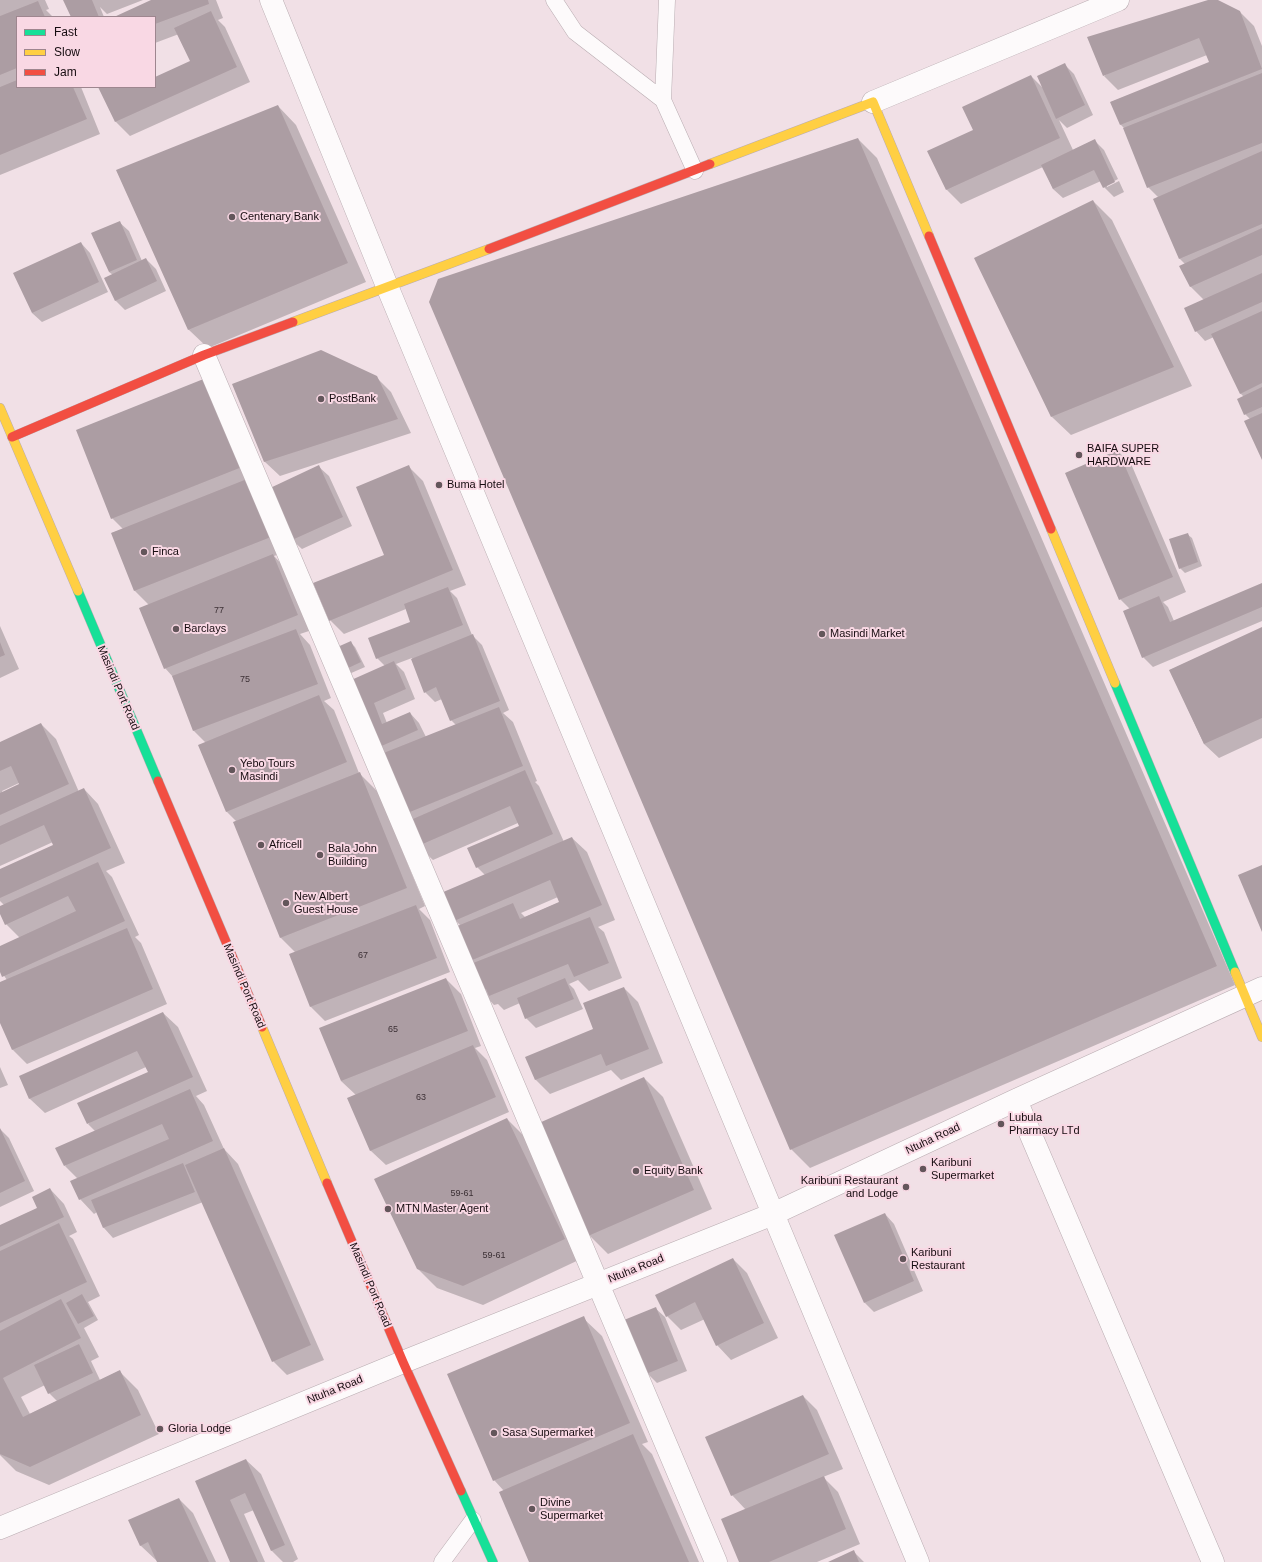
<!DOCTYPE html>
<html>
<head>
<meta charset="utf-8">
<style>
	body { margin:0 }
	#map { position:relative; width:1262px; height:1562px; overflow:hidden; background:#f1e0e6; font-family:Arial,sans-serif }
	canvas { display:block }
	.legend { position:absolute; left:16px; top:16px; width:140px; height:72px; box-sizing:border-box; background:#f9d8e4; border:1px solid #9e868f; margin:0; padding:5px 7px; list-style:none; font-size:12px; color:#160c10 }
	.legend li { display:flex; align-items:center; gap:8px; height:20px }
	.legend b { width:20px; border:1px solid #9e868f }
</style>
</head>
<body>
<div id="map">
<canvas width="1262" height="1562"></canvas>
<ul class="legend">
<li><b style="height:5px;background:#16e098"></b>Fast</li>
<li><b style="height:5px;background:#ffcf43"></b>Slow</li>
<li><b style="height:5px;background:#f24e42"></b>Jam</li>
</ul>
</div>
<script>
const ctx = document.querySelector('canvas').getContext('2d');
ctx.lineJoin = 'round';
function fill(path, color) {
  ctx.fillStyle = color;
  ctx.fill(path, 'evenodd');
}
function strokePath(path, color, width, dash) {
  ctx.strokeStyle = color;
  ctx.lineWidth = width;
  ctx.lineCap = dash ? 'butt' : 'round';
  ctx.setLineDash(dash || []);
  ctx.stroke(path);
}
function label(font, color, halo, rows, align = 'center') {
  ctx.font = font + ' Arial,sans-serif';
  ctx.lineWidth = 4;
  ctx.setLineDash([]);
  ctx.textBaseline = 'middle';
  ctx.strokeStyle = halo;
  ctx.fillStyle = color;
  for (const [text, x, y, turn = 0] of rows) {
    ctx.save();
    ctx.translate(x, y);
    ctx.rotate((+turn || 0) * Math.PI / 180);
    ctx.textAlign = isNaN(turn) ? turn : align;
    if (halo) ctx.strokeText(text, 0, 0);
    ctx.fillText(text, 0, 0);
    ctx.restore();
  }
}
const shadow = new Path2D(`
	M0,0h45l4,9 -3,1 7,7h-36v70h64l19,47 -100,41z
	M65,0h78l-36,14 -7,-7 4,10h-32z
	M154,0h62l7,18 -5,2 7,7 25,55 -120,54 -14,-14 -17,-35h56v-9l36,-16 -12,-28 -24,9v-26h-39z
	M1211,0h5l24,12 14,14 8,20v411l-12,-38 -5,-5 -1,-17 -4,-4 -26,-56 -9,4 -9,-10 8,-31 -14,-14 -5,-22 -5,-5 -26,-60 4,-2 -10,-10 -24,-59 -3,-3 -10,-23 100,-39 -4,-8 -89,35 -14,-14z
	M1064,64l10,10 19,41 -26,13 -8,-8 14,30 21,-10 10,10 14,29 -11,6v2l12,-6 5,11 -10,5 -10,-10 -3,-6 -38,17 -10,-9 -10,-22 -82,37 -14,-14 -18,-39 45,-20 57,-55 13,13z
	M278,106l18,19 70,157 -158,66 -19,-18 -72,-159z
	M858,139l19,19 358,827 -425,183 -19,-19z
	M1093,201l19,19 80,166 -121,49 -19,-18z
	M119,222l10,9 13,30 4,-2 10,10 10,22 -41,19 -10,-10 -2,-25 -4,-3z
	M81,243l9,10 18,39 -66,30 -10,-9z
	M376,377l15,15 20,41 -131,43 -15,-14 -32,-77z
	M206,379l79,173 -11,4 13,14 25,60 -12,4 10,11 21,53 -7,3 10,9 25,63 19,19 47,114 -6,3 11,11 20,52 -125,49 -14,-14 -21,-52 6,-2 -15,-15 -44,-116 -10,-10 -28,-67 7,-2 -12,-12 -21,-54 -8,-9 -16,-63 -14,-14 -23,-58 11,-4 -11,-11z
	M1118,451l14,15 54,126 -23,10 5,5 6,14 88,-37v37l-109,46 -10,-10 -13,-48 -10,-10z
	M319,467l10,9 23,50 -50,23 -10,-9z
	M409,467l14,14 43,104 -16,6 7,7 15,37 10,10 27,65 -6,3 10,9 24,59 -2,1 4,4 25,56 8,-4 15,14 28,68 -17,7 6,5 18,46 -33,13 -11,-11 -9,4 5,5 9,20 -47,19 -10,-10 -6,-15 -16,7 -6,-6 -4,1 -14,-15 -19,-64 -6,-6 30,-45 -8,-8 43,-41 -2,-3 -85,37 -15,-14 -68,-164 35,-16 -8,-8 35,-36 -6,-13 -62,25 -14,-14 55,-65zM412,658l13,34 10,10 7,-3 9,21 5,5 -30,12 -7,-14 -9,-10 -23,10 -4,-10 32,-14 -11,-27 -8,-8zM558,897l2,5 -35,15 -4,-4z
	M1187,534l5,4 10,28 -17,7 -5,-5z
	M0,626l19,43 -19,9z
	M1262,628v110l-43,20 -15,-14 -34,-74z
	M350,642l5,5 10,20 -16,7 -5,-5z
	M41,724l15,15 23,53 5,-3 14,15 27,59 -19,8 6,6 27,58 -4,2 6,6 26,61 -140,60 -14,-14 -13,-30v-37l7,-3 -7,-10v-23l20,-9 -14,-14 -6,-11v-6l4,-2 -4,-4v-31l54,-24 -1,-4 -53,24v-123zM19,783l1,2 -17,8 -1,-2z
	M446,979l15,15 20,52 -6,2 12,12 22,52 -123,53 -15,-14 -22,-52 8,-3 -16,-15z
	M624,988l14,14 25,61 -42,17 -10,-10 -61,24 -15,-15 60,-49z
	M163,1013l15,14 29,64 -11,5 8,9 20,44 14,15 86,196 -37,15 -14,-14 -70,-159 -90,36 -9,-10 -7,-16 -3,2 -14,-15 -2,-20 -13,-13 30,-35 -7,-7 61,-51 -3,-6 -101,46 -15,-14 -10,-22z
	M0,1067l8,18 -8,3z
	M644,1078l19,19 49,112 -104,45 -19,-19z
	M507,1119l19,19 57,120 -100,47 -46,-17 -19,-19z
	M0,1129l9,9 25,53 -34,16z
	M50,1189l14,15 13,28 -8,4 4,3 27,57 -12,6 10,18 -14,8 15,29 -8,4 9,19 19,-9 19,19 21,44 -110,51 -33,-14 -16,-16v-229l38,-18zM45,1385l4,8 8,8 -27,13 -9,-17z
	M885,1214l9,10 29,67 -49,21 -9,-9z
	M733,1259l14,14 31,65 -47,22 -14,-15 -12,-26 -24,11 -14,-14z
	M655,1308l10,9 22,54 -30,12 -10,-10z
	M583,1318l19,18 46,106 -6,2 10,10 47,108h-168l-27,-71 -10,-11 -45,-105z
	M803,1396l14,14 26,59 -20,8 15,15 22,52 -43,18h-77l6,-52 -14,-15z
	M246,1460l15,14 37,85 -5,3h-10l-11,-11 -18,-41 -10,4 21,48h-34l-35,-81z
	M179,1499l14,14 23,49h-58l-18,-17z
	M854,1552l10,10h-34z`);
const building = new Path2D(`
	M63,0h29l7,17h-28z
	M151,0h57l1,4 -54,20v-7h-41z
	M1208,0h10l22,11 22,58 -142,56 -10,-23 99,-40 -10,-24 -96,38 -16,-39z
	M38,1l7,16h-28v51l-17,7v-59z
	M211,11l26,56 -122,55 -17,-35h57v-10l35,-16 -16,-33z
	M1065,63l20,42 -29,14 -19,-43z
	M1262,73v70l-115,45 -24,-60z
	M1031,75l29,63 -114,52 -19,-39 46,-21 -11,-23z
	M17,80v7h56l14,32 -87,36v-68z
	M278,105l70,158 -160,67 -72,-160z
	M858,138l359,828 -427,184 -361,-848 9,-23z
	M1095,139l20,43 -12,6 -9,-18 -41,19 -12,-24z
	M1262,151v73l-83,35 -26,-60z
	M1093,200l81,167 -123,50 -77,-159z
	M120,221l17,39 -28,12 -18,-39z
	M1262,228v27l-72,32 -11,-21z
	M81,242l18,40 -67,31 -19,-40z
	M146,258l11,23 -42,20 -11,-23z
	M1262,273v29l-67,30 -11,-24z
	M1262,311v72l-22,11 -29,-60z
	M321,350l56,26 21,43 -134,43 -32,-78z
	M206,378l36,89 -131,52 -35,-89z
	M1262,387v20l-18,8 -7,-16z
	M1262,413v47l-18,-39z
	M1118,450l55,127 -54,23 -54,-127z
	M319,465l24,52 -51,23 -24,-51z
	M409,465l44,105 -124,51 -16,-38 71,-28 -28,-68z
	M247,479l24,58 -137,54 -23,-58z
	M1188,533l10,29 -19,7 -10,-30z
	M273,554l25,61 -134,54 -25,-61z
	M1262,583v24l-120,51 -19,-47 36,-15 11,26z
	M448,587l15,38 -87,34 -8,-21 42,-16 -6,-18z
	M1262,627v91l-58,26 -35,-74z
	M296,629l22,55 -125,47 -21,-55z
	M473,634l27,67 -50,20 -14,-34 -12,6 -13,-34z
	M351,641l10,21 -17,8 -11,-21z
	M0,642l5,13 -5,2z
	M394,661l12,28 -32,14 8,21 28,-12 8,18 -41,18 -28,-67z
	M319,695l28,67 -121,50 -28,-67z
	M499,707l24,59 -118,48 -24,-60z
	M41,723l28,61 -69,31v-22l19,-9 -8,-18 -11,5v-29z
	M525,770l28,64 -77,34 -9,-20 52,-22 -9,-20 -92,40 -12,-24z
	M360,772l47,116 -127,50 -47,-116z
	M84,788l27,60 -111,50v-29l53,-24 -9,-20 -44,20v-19z
	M572,837l30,68 -132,56 -15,-34 58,-24 7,16 39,-17 -9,-22 -96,41 -13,-28z
	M98,862l27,59 -123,56 -2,-5v-26l76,-35 -8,-15 -63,29 -5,-11v-8z
	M1262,865v67l-24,-57z
	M416,905l21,53 -127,49 -21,-53z
	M590,917l19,46 -35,14 -6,-13 -79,32 -3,-7 -7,2 -11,-26z
	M127,928l26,61 -141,61 -12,-27v-41z
	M446,978l22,53 -127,50 -22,-53z
	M565,978l9,21 -49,20 -8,-21z
	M624,987l25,62 -43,17 -5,-12 -66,26 -10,-23 68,-28 -10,-26z
	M163,1012l30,65 -106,47 -10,-21 71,-31 -11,-21 -108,48 -10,-23z
	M473,1045l23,52 -126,54 -23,-53z
	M644,1077l50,113 -106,46 -49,-113z
	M190,1089l23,52 -134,59 -9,-19 99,-42 -7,-15 -98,42 -9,-18z
	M507,1118l58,121 -102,47 -46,-17 -43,-90z
	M0,1128l25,53 -25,12z
	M224,1148l87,197 -39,17 -87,-197z
	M183,1163l12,29 -92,36 -12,-28z
	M50,1188l14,29 -64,30v-22l37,-17 -5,-11z
	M885,1213l29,68 -50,22 -30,-68z
	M59,1223l28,59 -87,41v-72z
	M733,1258l31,65 -48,23 -21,-44 -29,15 -11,-22z
	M82,1294l12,22 -16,8 -12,-21z
	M61,1299l20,39 -78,40 20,39 97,-47 21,45 -111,52 -30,-13v-123z
	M656,1307l22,54 -32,13 -22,-54z
	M584,1316l46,107 -137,58 -46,-107z
	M79,1344l14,29 -45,21 -14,-29z
	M803,1395l26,59 -98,42 -26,-59z
	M633,1434l56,128h-160l-30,-70z
	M246,1459l39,86 -14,6 -26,-58 -15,7 28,62h-28l-35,-81z
	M824,1476l22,53 -77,33h-30l-18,-43z
	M179,1498l30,64h-52l-9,-20 -8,4 -12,-26z
	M854,1550l5,12h-31z`);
const lane = new Path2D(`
	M554,0l21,32 88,68 32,71
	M663,100l4,-100
	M442,1562l31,-42`);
const street = new Path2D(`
	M271,0l116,286 531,1276
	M873,102l245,-102
	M204,355l512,1207
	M1016,1100l197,462
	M0,1528l403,-166 370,-148 243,-114 246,-112`);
const fast = new Path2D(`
	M78,591l80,190
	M1115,683l120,289
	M461,1491l32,71`);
const slow = new Path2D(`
	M710,164l163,-62 56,134
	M293,322l196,-73
	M0,408l78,183
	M1051,529l64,154
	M1235,972l27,65
	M262,1027l65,156`);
const jam = new Path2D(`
	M929,236l122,293
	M489,249l221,-85
	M12,437l192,-82 89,-33
	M158,781l104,246
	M327,1183l76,179 58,129`);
const markers = [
	[232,217,4,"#63565b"],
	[321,399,4,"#63565b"],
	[1079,455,4,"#63565b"],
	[439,485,4,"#63565b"],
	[144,552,4,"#63565b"],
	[176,629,4,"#63565b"],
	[822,634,4,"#63565b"],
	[232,770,4,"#63565b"],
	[261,845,4,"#63565b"],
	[320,855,4,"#63565b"],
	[286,903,4,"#63565b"],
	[1001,1124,4,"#63565b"],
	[923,1169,4,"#63565b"],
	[636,1171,4,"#63565b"],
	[906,1187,4,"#63565b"],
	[388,1209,4,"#63565b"],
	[903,1259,4,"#63565b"],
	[160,1429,4,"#63565b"],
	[494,1433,4,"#63565b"],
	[532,1509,4,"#63565b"]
];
const numberNames = [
	["77",219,611],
	["75",245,680],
	["67",363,956],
	["65",393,1030],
	["63",421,1098],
	["59-61",462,1194],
	["59-61",494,1256]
];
const poiNames = [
	["Centenary Bank",240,217],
	["PostBank",329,399],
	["BAIFA SUPER",1087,449],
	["HARDWARE",1087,462],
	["Buma Hotel",447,485],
	["Finca",152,552],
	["Barclays",184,629],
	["Masindi Market",830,634],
	["Yebo Tours",240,764],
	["Masindi",240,777],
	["Africell",269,845],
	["Bala John",328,849],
	["Building",328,862],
	["New Albert",294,897],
	["Guest House",294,910],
	["Lubula",1009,1118],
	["Pharmacy LTd",1009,1131],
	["Karibuni",931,1163],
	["Supermarket",931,1176],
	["Equity Bank",644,1171],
	["Karibuni Restaurant",898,1181,"right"],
	["and Lodge",898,1194,"right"],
	["MTN Master Agent",396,1209],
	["Karibuni",911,1253],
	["Restaurant",911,1266],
	["Gloria Lodge",168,1429],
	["Sasa Supermarket",502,1433],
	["Divine",540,1503],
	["Supermarket",540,1516]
];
const streetNames = [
	["Masindi Port Road",118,688,67],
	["Masindi Port Road",244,986,67],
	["Ntuha Road",933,1139,-25],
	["Ntuha Road",636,1269,-22],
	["Masindi Port Road",370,1285,67],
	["Ntuha Road",335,1390,-22]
];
fill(shadow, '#0003');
fill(building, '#ac9da3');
strokePath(lane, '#b9acb1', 17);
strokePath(street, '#b9acb1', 23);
strokePath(fast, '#b9acb1', 10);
strokePath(slow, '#b9acb1', 10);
strokePath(jam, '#b9acb1', 10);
strokePath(lane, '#fdfafb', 16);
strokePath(street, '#fdfafb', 22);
strokePath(fast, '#16e098', 9);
strokePath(slow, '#ffcf43', 9);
strokePath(jam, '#f24e42', 9);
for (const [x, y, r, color] of markers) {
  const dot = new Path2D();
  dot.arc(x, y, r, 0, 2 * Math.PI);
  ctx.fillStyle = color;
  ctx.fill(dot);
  strokePath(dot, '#f9d8e4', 1.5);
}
label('9px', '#3c3035', null, numberNames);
label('11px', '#160c10', '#f9d8e4', poiNames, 'left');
label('11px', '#160c10', '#f9d8e4', streetNames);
</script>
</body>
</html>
